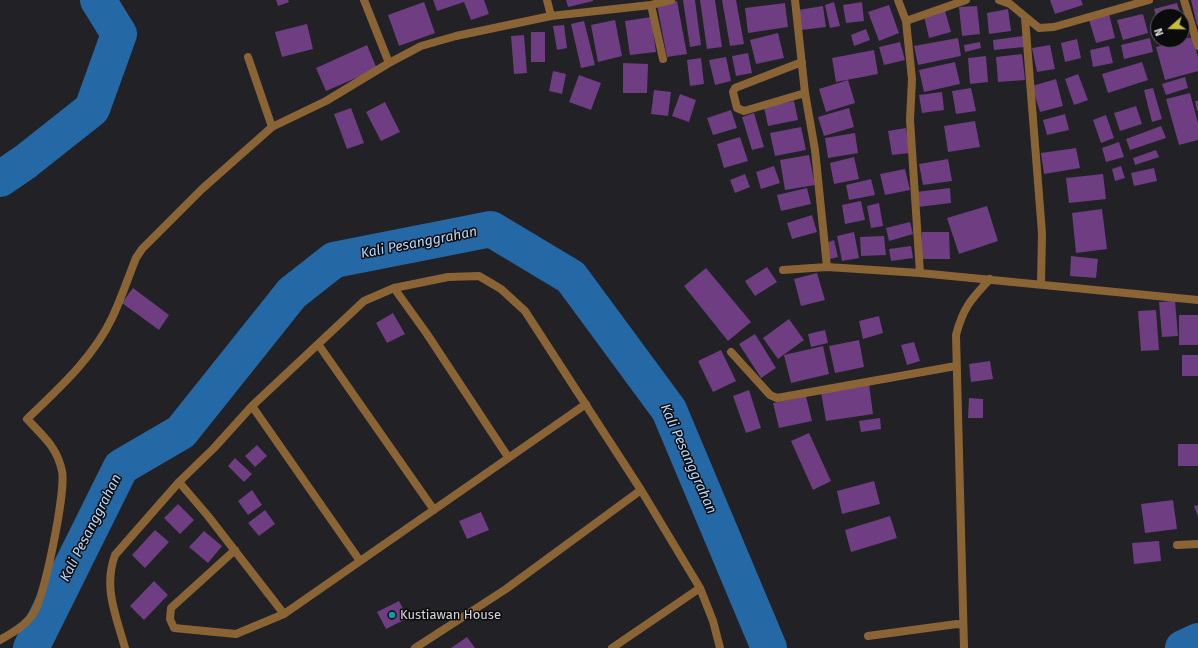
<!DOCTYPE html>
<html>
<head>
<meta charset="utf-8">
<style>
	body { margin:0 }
	#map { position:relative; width:1198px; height:648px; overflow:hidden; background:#212126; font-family:"Fira Sans",sans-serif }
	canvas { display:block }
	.north { position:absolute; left:1150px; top:8px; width:40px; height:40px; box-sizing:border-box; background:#0b0b0d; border:1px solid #5d5d60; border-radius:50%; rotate:250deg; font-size:11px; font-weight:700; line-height:16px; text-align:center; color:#d9d9dd }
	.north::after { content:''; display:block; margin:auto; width:14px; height:18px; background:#c4bc3d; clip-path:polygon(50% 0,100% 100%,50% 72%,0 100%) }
</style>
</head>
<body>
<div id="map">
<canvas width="1198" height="648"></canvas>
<div class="north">N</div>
</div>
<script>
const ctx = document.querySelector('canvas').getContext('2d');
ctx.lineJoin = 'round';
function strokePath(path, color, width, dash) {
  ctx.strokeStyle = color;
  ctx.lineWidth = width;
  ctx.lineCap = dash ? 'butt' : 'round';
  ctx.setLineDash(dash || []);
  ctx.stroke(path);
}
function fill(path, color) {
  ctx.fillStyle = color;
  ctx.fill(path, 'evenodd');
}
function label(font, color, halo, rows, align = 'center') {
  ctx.font = font + ' "Fira Sans",sans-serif';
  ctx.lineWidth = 3;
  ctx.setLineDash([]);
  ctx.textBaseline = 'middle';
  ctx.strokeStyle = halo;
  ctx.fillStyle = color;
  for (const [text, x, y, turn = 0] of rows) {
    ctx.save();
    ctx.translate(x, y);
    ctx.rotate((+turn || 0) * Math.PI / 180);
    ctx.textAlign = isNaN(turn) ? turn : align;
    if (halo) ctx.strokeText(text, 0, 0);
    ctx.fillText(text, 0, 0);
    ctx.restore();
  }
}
const river = new Path2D(`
	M0,179l25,-17 67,-53 27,-75 -21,-34
	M31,648l90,-181 60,-35 111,-139 42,-33 157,-31 80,48 98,133 100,238
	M1183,648l15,-7`);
const building = new Path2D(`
	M276,0h12l1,2 -11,4z
	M433,0h51l5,14 -18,6 -7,-18 -27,9z
	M566,0h27v1l-25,6z
	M683,0h12l6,45 -11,2z
	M700,0h15l7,47 -15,2z
	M722,0h14l8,44 -14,2z
	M1050,0h31l2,5 -28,9z
	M1191,0h7v25h-1z
	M677,1l10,53 -20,3 -10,-52z
	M424,2l11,31 -36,13 -11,-31z
	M834,2l6,24 -10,2 -5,-23z
	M862,2l2,19 -18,2 -3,-18z
	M785,3l3,24 -40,6 -3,-25z
	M1177,3l4,13h-23v8l-4,-15z
	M889,5l10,28 -20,8 -11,-29z
	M823,6l3,21 -25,3 -3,-20z
	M977,6l3,28 -18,2 -3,-29z
	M1008,9l3,22 -22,3 -2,-21z
	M945,11l6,21 -22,6 -5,-22z
	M1109,14l6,24 -19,5 -7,-23z
	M1143,14l5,19 -25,7 -6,-20z
	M651,17l5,35 -26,3 -5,-34z
	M615,20l7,36 -24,6 -7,-37z
	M584,21l11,44 -14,3 -10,-44z
	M307,24l6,25 -31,8 -7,-25z
	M564,25l3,23 -10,2 -4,-24z
	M866,29l4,11 -16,6 -3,-11z
	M531,32h14v30h-14z
	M778,33l6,25 -28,6 -6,-24z
	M524,35l3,38 -13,1 -3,-38z
	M1023,36l1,11 -30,3 -1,-10z
	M1192,37l6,20v14l-33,9 -9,-33z
	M958,38l3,18 -43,9 -4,-19z
	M1150,38l3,14 -29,7 -3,-14z
	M1077,39l4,19 -16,4 -4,-19z
	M900,42l5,18 -21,5 -5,-18z
	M980,42l1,6 -16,4 -1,-7z
	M367,45l10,24 -51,22 -10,-23z
	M1050,45l5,24 -18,3 -5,-24z
	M1109,46l4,17 -20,4 -3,-17z
	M874,50l4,24 -42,8 -4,-24z
	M748,53l4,20 -16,3 -4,-20z
	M1022,54l3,26 -27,2 -2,-25z
	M986,56l2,26 -18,2 -2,-26z
	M726,57l5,24 -16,4 -6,-25z
	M701,58l3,26 -14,2 -3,-26z
	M955,62l5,22 -36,8 -5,-22z
	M1142,62l6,18 -40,13 -6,-19z
	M623,63l25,1 -1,29h-24z
	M553,71l13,3 -4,20 -13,-3z
	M1078,74l10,26 -14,5 -9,-26z
	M579,75l22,8 -10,27 -22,-8z
	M1185,77l3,11 -22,7 -4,-11z
	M1056,79l7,27 -23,6 -8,-26z
	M848,80l7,23 -29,9 -7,-23z
	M971,88l5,23 -20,3 -4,-23z
	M1153,88l9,31 -10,3 -8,-32z
	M654,90l17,2 -3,24 -17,-2z
	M942,92l2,18 -22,3 -3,-18z
	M1190,93l8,30v17l-19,5 -13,-46z
	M680,94l16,6 -7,22 -17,-6z
	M794,101l4,19 -30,6 -4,-19z
	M1195,101h3v10h-1z
	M385,102l15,30 -19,9 -15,-29z
	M1136,106l6,18 -22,7 -6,-18z
	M351,108l13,35 -17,6 -13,-35z
	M849,108l5,19 -30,9 -6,-19z
	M731,110l6,18 -24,7 -6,-17z
	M754,113l10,34 -12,3 -10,-33z
	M1065,114l4,16 -22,5 -4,-15z
	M1106,115l8,23 -13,5 -8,-23z
	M975,121l5,26 -32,5 -4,-26z
	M1161,126l5,12 -36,12 -4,-11z
	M801,127l5,23 -31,6 -5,-23z
	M906,128l4,25 -18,2 -4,-24z
	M855,133l3,20 -30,5 -3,-20z
	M740,137l8,24 -24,7 -7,-24z
	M1119,142l5,15 -18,5 -4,-14z
	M1076,148l4,20 -36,6 -3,-21z
	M1156,150l3,7 -24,8 -2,-7z
	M809,155l6,30 -30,5 -5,-30z
	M854,157l5,22 -25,5 -4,-21z
	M948,159l4,22 -29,4 -4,-21z
	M774,166l6,17 -19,6 -5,-17z
	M1121,166l4,12 -10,3 -3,-12z
	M1154,168l3,13 -23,5 -3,-13z
	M905,169l5,21 -25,5 -5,-21z
	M745,174l5,13 -15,6 -5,-13z
	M1103,174l3,25 -37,4 -3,-25z
	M871,179l4,16 -26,5 -3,-15z
	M807,188l4,16 -30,7 -4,-16z
	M950,188l1,15 -33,4 -2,-15z
	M861,201l4,19 -20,4 -3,-19z
	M879,203l4,23 -12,2 -4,-22z
	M987,206l11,35 -39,13 -12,-36z
	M1102,209l5,40 -31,4 -4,-40z
	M812,215l5,17 -25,7 -5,-16z
	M910,222l3,12 -24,7 -3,-13z
	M854,232l5,26 -17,3 -5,-25z
	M922,232h27l1,27h-28z
	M884,236l2,19 -25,1 -1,-19z
	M834,240l4,17 -8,2 -4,-16z
	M911,246l2,12 -22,3 -2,-12z
	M1071,256l27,3 -2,19 -26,-2z
	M767,267l10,15 -22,14 -10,-15z
	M706,268l45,54 -23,19 -44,-55z
	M817,273l8,27 -24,6 -7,-27z
	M133,288l36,27 -10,15 -37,-27z
	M1175,301l3,35 -16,1 -3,-35z
	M1156,310l3,40 -18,1 -3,-40z
	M393,313l12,21 -18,9 -11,-20z
	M1179,315h19v30h-19z
	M879,316l4,17 -20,6 -4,-18z
	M789,319l15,21 -26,19 -15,-21z
	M825,330l3,13 -17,4 -3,-13z
	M755,334l21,34 -15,10 -22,-34z
	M859,340l5,27 -29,6 -6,-27z
	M914,342l6,19 -13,4 -6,-20z
	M823,346l6,28 -38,9 -7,-28z
	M721,350l15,31 -23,11 -15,-31z
	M1182,355h16v21h-16z
	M990,361l3,18 -22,3 -2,-18z
	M869,384l4,30 -47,7 -5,-29z
	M749,390l12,38 -15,5 -13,-37z
	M806,396l6,25 -33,7 -6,-25z
	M969,398l14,1v19h-15z
	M880,418l1,11 -20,3 -2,-11z
	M809,433l22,48 -18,9 -22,-49z
	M1178,444h20v22h-20z
	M257,445l10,11 -12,11 -10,-11z
	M235,458l17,16 -8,8 -16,-16z
	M874,481l6,23 -38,10 -5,-23z
	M252,490l10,15 -14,10 -10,-14z
	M1173,500l4,29 -32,4 -4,-29z
	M178,504l16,16 -14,14 -16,-16z
	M1198,505v12l-4,-11z
	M265,510l10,14 -16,12 -11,-13z
	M481,512l8,18 -22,9 -8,-18z
	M890,516l7,22 -46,14 -6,-22z
	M155,530l14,12 -24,26 -13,-13z
	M204,531l18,15 -14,17 -19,-16z
	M1159,541l2,20 -27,3 -2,-21z
	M154,581l14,14 -24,25 -14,-14z
	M399,601l9,17 -22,11 -9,-17z
	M467,637l8,11h-24z`);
const minor = new Path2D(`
	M364,0l25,63
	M547,0l4,16
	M795,0l10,93 10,57 12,117
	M898,0l8,21 60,-21
	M999,0l11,4 29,24 15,-1 95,-27
	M1184,0l14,46
	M651,5l12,54
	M1025,18l17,215 -1,51
	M906,21l6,58 -2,41 10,153
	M248,57l24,70
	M802,62l-67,26 -2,4 4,16 7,3 61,-18
	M783,270l44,-3 93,6 278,27
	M394,288l33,46 81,123
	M318,344l116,166
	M731,352l39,43 7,3 179,-32
	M252,406l108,155
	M179,482l29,34 76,98
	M1177,545l21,-1
	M235,550l-64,58 -1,11 4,9 62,6 48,-20 302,-210
	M868,636l89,-12 6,1
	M0,640c12,-7 25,-14 33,-26 12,-18 33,-123 29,-143 -5,-24 -19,-35 -35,-52 31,-30 66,-61 85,-101 9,-19 16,-40 24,-60l6,-9 60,-60 70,-62 54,-26 63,-38 32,-17 35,-10 95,-20 100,-11 20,-5
	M125,648c-9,-33 -22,-60 -10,-93l64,-73 35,-34 38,-42 112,-105 30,-13 54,-11 31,-1 22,13 24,22 116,179 59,98 13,33 7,27
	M415,648l91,-59 135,-99
	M612,648l88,-60
	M964,648l-8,-313c7,-27 15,-36 34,-56`);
const markers = [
	[392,615,4,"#0f9aa8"]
];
const poiNames = [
	["Kustiawan House",400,615]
];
const waterNames = [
	["Kali Pesanggrahan",419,243,-11],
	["Kali Pesanggrahan",688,459,66],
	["Kali Pesanggrahan",91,528,-63]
];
strokePath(river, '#2568a6', 36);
fill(building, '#6e3d82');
strokePath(minor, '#8b6436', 8);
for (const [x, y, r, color] of markers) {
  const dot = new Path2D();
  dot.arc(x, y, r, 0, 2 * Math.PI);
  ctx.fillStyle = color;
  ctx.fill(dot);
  strokePath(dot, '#0b0b0d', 1.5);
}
label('13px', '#d9d9dd', '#0b0b0d', poiNames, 'left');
label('italic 14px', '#b8d8fb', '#0b0b0d', waterNames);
</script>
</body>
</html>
